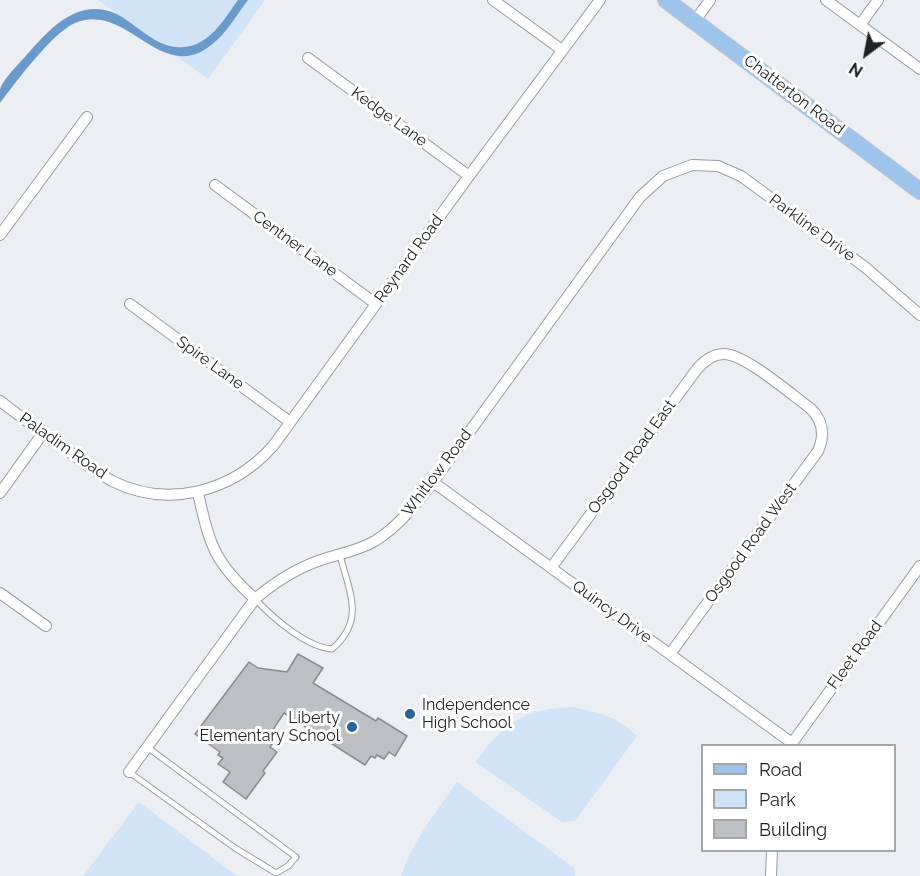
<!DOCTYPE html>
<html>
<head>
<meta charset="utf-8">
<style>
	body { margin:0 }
	#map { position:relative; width:920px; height:876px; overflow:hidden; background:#ebeef2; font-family:Raleway,sans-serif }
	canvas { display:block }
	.legend { position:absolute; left:701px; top:744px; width:195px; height:108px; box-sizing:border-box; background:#fff; border:2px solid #a5a6a7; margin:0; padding:8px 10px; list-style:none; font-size:18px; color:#1f2122 }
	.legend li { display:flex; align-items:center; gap:12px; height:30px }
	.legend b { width:30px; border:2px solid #a5a6a7 }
	.north { position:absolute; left:836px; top:24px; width:60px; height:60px; -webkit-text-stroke:4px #fff; paint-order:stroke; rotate:212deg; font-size:16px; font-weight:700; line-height:24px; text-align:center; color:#1f2122 }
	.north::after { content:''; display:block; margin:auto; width:21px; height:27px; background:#1f2122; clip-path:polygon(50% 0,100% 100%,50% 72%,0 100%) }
</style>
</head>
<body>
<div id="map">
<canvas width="920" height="876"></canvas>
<ul class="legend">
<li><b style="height:8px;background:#9ec4eb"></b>Road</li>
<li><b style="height:16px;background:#d0e3f7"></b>Park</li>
<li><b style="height:16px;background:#bcbfc3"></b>Building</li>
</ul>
<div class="north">N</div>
</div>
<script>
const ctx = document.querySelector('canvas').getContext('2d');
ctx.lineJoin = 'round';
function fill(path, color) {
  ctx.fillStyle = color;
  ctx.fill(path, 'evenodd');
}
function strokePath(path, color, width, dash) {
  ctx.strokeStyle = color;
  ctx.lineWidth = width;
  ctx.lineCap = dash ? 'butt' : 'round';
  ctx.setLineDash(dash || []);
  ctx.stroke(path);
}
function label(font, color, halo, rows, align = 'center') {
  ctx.font = font + ' Raleway,sans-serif';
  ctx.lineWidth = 6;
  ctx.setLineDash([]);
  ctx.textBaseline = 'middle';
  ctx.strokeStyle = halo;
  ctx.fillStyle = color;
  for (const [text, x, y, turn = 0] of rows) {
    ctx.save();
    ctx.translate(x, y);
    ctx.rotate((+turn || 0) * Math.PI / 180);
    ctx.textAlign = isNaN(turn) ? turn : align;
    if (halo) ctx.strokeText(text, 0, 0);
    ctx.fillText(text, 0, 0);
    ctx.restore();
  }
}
const green = new Path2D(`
	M98,0h167l-57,79z
	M572,707c28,6 44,9 65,29l-62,85 -13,1 -87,-60c31,-40 45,-52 97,-55z
	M457,782l117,86 1,8h-174c12,-35 35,-64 56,-94z
	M139,802l98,74h-154z`);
const water = new Path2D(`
	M238,0h10c-10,13 -19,29 -31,40 -54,52 -88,-40 -142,-17 -23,10 -59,59 -75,80 0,-4 0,-9 0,-13 2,-11 24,-31 31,-40 21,-23 46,-50 81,-38 11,4 21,13 31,20 13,9 25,17 42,15 26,-3 39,-28 53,-47z`);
const building = new Path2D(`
	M298,654l25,14 -10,15 63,38 2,-3 29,18 -12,20 -6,-4 -5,7 -7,-4 -2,3 -4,-2 -6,9 -81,-52 -14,21 6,4 -6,9 7,5 -14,19 2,2 -19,26 -23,-17 7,-10 -12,-8 5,-6 -5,-3 2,-3 -25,-18 54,-72 9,6 29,4z`);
const service = new Path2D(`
	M255,599c18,19 51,48 77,50 34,-29 17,-57 8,-94
	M129,772l106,76 41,25 12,-7 8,-9 -149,-110`);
const minor = new Path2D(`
	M493,0l69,50
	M826,0l94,69
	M695,21l15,-21
	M860,25l18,-25
	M308,58l161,118
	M215,185l161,119
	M0,235l87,-118
	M130,304l160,118
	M0,401c22,17 44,33 67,49 14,11 29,22 45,31 56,28 120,11 161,-35l196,-270 131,-176
	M433,482l359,261
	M0,493l43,-60
	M198,493c12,53 16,69 57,106
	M551,568l146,-199c7,-8 15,-15 27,-15 21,0 68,41 86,54 13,12 15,27 8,43l-148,203
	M0,593l46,33
	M790,746l130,-180
	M129,772l126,-173c21,-18 45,-33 72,-41 17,-5 32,-8 48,-17 24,-15 41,-37 58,-59l207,-285 23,-21 29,-11 26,1 23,10 124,91 55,48
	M771,876l1,-26`);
const primary = new Path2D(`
	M666,0l254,191`);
const markers = [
	[410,714,6,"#28629a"],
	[352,727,6,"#28629a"]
];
const streetNames = [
	["Chatterton Road",794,95,37],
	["Kedge Lane",389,117,36],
	["Parkline Drive",812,228,36],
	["Centner Lane",295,244,36],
	["Reynard Road",409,259,-54],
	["Spire Lane",210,363,36],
	["Paladim Road",63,446,35],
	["Osgood Road East",632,457,-54],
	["Whitlow Road",437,473,-53],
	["Osgood Road West",751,543,-54],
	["Quincy Drive",612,612,36],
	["Fleet Road",855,655,-54]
];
const poiNames = [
	["Independence",422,705],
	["High School",422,723],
	["Liberty",340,718,"right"],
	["Elementary School",340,736,"right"]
];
fill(green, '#d0e3f7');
fill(water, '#6a99cb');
fill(building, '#bcbfc3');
strokePath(building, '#888b8f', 1.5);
strokePath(service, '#989b9f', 7);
strokePath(minor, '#989b9f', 12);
strokePath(primary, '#c9caca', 18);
strokePath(service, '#fff', 5);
strokePath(minor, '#fff', 10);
strokePath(primary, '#9ec4eb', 16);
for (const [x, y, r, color] of markers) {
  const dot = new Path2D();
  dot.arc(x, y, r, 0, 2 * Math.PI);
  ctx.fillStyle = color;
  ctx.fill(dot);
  strokePath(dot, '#fff', 2);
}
label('16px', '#1f2122', '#fff', streetNames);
label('16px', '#1f2122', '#fff', poiNames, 'left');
</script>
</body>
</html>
